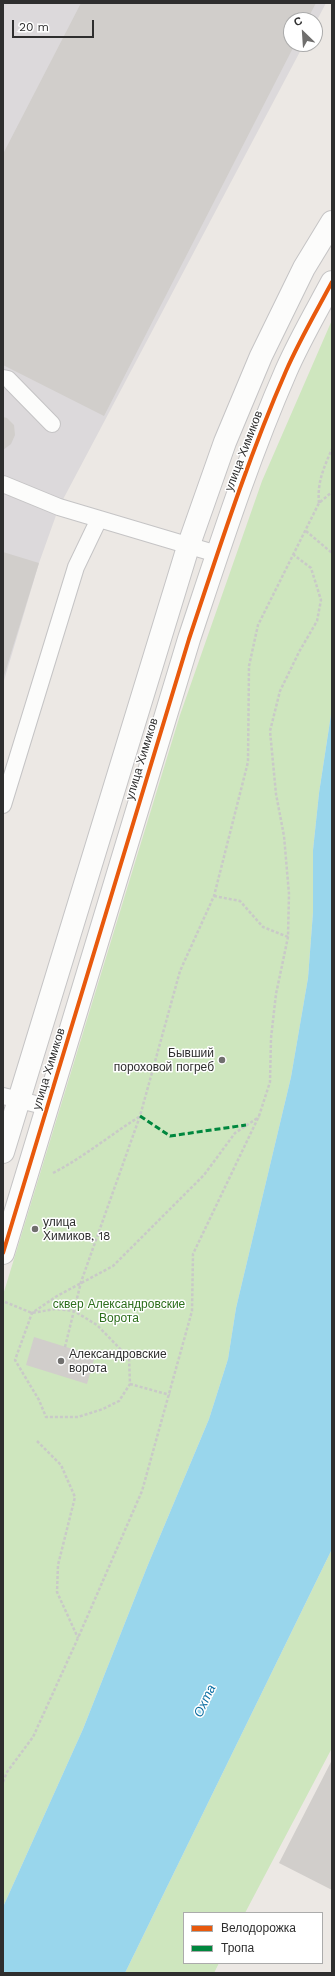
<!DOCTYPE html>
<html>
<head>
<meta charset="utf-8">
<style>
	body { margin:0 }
	#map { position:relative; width:335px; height:1976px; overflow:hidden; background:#ece8e4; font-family:"Work Sans",sans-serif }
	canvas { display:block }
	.frame { position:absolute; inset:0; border:4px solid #2e2e2e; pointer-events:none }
	.legend { position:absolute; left:183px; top:1912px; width:140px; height:52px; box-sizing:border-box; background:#fff; border:1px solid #ababab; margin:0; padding:5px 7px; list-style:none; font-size:12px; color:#2e2e2e }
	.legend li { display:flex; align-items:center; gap:8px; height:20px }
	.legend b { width:20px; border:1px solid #ababab }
	.north { position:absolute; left:283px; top:12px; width:40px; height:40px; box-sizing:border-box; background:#fff; border:1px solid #ababab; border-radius:50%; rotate:335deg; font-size:11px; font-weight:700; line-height:16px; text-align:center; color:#2e2e2e }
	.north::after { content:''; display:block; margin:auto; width:14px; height:18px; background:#706f6e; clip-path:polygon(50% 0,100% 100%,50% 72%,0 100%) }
	.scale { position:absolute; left:12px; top:20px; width:82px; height:18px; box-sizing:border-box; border:2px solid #2e2e2e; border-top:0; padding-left:5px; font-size:12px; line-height:14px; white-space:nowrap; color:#2e2e2e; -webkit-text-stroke:3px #fff; paint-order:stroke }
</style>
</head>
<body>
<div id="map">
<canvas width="335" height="1976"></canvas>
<div class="frame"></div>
<ul class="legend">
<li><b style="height:5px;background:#e8590c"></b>Велодорожка</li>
<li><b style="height:5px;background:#00873e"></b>Тропа</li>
</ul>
<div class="north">С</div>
<div class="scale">20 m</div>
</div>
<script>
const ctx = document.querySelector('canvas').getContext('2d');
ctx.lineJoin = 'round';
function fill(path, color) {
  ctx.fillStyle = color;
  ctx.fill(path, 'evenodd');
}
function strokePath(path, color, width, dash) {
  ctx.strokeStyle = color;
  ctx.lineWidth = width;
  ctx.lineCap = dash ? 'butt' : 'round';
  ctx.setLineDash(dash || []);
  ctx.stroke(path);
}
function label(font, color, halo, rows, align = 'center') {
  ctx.font = font + ' "Work Sans",sans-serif';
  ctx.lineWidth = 3;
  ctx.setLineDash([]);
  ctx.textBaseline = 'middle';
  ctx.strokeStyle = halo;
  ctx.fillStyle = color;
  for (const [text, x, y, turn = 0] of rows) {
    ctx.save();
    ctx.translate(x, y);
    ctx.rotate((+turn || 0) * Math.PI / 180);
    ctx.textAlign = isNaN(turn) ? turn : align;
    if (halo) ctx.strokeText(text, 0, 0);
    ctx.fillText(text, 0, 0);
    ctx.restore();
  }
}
const industrial = new Path2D(`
	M3,3h323l-11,21v-4h-24v24h13l-245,463 -20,56 -36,121z`);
const green = new Path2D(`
	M332,320v388l-13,85 -6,57v62l-5,66 -17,99 -55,231 -8,51 -19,60 -62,148 -64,162 -80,178v-612l177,-580 82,-234z
	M332,1549v199l-87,165h-61v50h35l-5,10h-89z`);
const water = new Path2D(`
	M332,708v841l-207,424h-122v-66l80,-178 64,-162 62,-148 19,-60 8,-51 55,-231 17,-99 5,-66v-62l6,-57z`);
const building = new Path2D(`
	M81,3h235l-9,17h-16v24h4l-191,372 -101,-51v-211z
	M3,417l4,1 7,7 1,10 -4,9 -8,6z
	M3,552l36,11 -36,116z
	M34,1337l61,19 -8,28 -61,-19z
	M332,1760v130l-53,-27z`);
const path = new Path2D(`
	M319,503c-2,-21 5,-36 13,-54
	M306,531l26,22
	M214,896l26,5 23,26 25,10
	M53,1173c31,-16 57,-38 86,-56
	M5,1302l27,11 23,-4 19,2 23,14 32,33 1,26 -11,17 -16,8 -25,8h-32l-7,-17 -24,-40 17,-47 25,-17 56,-30 91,-91 31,-42 24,-16
	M65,1347l16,-65 59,-166 40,-145 34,-75 34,-134 1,-96 9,-41 61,-122 13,-11
	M130,1384l40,11
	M37,1441l24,24 14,32 -17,68 -1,27 21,46
	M3,1782l4,-10 26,-35 45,-99 64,-147 50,-180 1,-57 66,-138 11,-34 1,-44 5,-44 12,-57 1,-43 -5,-58 -8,-42 -6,-63 10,-40 19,-39 18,-31 4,-21 -10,-32 -17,-13`);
const lane = new Path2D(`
	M3,378l5,1 44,45
	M3,484l56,23 158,47
	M3,805l73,-238 23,-48
	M3,1096l45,11`);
const secondary = new Path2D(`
	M3,1152l185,-605 37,-105 36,-86 43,-88 28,-46
	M3,1253l186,-614c30,-90 59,-181 97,-268 13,-30 30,-59 46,-89`);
const quiet = new Path2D(`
	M140,1116l30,20 76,-11`);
const cycleway = new Path2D(`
	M3,1253l186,-614c30,-90 59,-181 97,-268 13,-30 30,-59 46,-89`);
const markers = [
	[222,1060,4,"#706f6e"],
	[35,1229,4,"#706f6e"],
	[61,1361,4,"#706f6e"]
];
const streetNames = [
	["улица Химиков",244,451,-69],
	["улица Химиков",142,759,-73],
	["улица Химиков",49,1069,-73]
];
const poiNames = [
	["Бывший",214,1053,"right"],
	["пороховой погреб",214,1067,"right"],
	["улица",43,1222],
	["Химиков, 18",43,1236],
	["Александровские",69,1354],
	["ворота",69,1368]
];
const parkNames = [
	["сквер Александровские",119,1304],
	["Ворота",119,1318]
];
const waterNames = [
	["Охта",205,1701,-65]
];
fill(industrial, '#dcd9db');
fill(green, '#cee6be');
fill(water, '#99d6ec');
fill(building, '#d1cecb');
strokePath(lane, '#c5c4c5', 18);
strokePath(secondary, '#c5c4c5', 24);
strokePath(path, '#c9c9c8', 2.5, [3, 2]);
strokePath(lane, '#fcfcfb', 16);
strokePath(secondary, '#fcfcfb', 22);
strokePath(quiet, '#00873e', 3, [6, 3]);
strokePath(cycleway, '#e8590c', 4);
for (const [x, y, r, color] of markers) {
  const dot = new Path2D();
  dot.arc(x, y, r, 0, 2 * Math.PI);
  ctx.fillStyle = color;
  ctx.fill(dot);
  strokePath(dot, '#fff', 1.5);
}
label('12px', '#2e2e2e', '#fff', streetNames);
label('12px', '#2e2e2e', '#fff', poiNames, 'left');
label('12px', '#2c6e1b', '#fff', parkNames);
label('italic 13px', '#0d6fa3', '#fff', waterNames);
</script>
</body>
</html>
